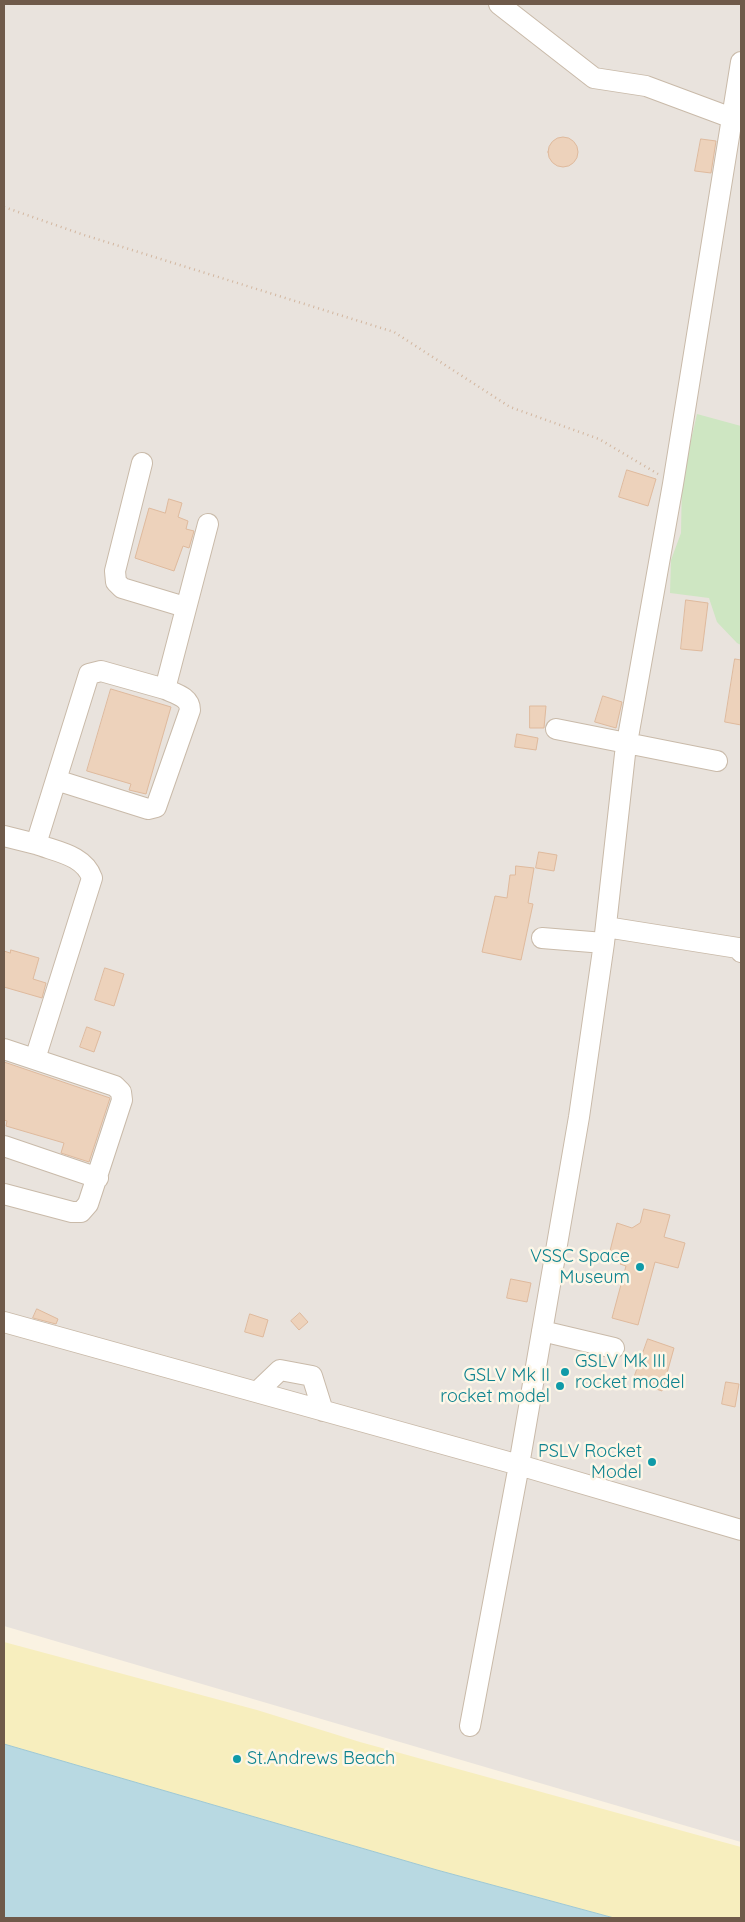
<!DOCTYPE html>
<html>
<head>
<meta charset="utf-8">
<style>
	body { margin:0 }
	#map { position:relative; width:745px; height:1922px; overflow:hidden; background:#faf2e2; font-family:Quicksand,sans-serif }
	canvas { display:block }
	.frame { position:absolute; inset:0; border:5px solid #6f5a4a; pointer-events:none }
</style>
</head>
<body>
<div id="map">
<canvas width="745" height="1922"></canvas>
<div class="frame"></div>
</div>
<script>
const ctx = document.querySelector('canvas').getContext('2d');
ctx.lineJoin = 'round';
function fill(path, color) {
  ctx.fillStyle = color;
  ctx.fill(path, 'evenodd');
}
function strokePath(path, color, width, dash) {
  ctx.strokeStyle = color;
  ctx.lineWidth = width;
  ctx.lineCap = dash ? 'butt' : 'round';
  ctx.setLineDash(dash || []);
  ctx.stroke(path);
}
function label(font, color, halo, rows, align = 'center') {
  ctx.font = font + ' Quicksand,sans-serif';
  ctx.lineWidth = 5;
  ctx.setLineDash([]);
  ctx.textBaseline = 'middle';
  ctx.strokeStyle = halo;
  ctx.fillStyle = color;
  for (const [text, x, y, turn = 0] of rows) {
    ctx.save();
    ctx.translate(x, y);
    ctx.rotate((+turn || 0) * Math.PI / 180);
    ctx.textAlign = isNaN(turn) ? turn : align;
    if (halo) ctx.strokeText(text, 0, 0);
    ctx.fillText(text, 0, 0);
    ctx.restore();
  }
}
const industrial = new Path2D(`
	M4,4h737v1838l-737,-216z`);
const green = new Path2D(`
	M697,414l44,12v219l-4,-2 -20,-21 -8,-24 -39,-5 1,-33 10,-27 1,-54z`);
const sand = new Path2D(`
	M4,1642l253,68 103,32 381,105v71h-127l-177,-48 -433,-126z`);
const water = new Path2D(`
	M4,1744l433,126 177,48h-610z`);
const building = new Path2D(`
	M548 152a15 15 0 1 1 30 0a15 15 0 1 1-30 0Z
	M701,139l15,2 -5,32 -16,-2z
	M627,470l29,9 -8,27 -29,-9z
	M169,499l13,4 -4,14 10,4 -2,8 8,2 -5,17 -6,-2 -9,25 -39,-13 14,-50 16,5z
	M686,600l22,3 -6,48 -21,-2z
	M735,659l6,1v65l-16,-3z
	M111,689l60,18 -25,87 -17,-4 2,-6 -44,-13z
	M603,696l19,6 -6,26 -21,-6z
	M530,706h16l-2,22h-14z
	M517,734l21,4 -2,12 -21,-3z
	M539,852l18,3 -3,16 -18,-3z
	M516,866l18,2 -6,35 5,1 -12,56 -39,-8 13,-56 12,2 3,-23h5z
	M11,950l28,8 -6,21 13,4 -4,15 -38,-11v-36l6,2z
	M105,968l19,6 -10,32 -19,-6z
	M87,1027l14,5 -7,20 -14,-5z
	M4,1062l106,36 -21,64 -28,-9 3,-10 -58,-17 1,-5 -3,-1z
	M644,1209l26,6 -6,22 21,6 -7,25 -23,-6 -17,63 -26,-7 14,-52 -6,-2 3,-9 -13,-4 7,-28 15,5 8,-5z
	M511,1279l20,4 -4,19 -20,-4z
	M37,1309l21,10 -2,5 -23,-6z
	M300,1313l8,9 -9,8 -8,-9z
	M250,1314l18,6 -5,17 -18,-5z
	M648,1339l26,9 -12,43 -29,-10z
	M726,1382l13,2 -4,23 -13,-3z`);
const path = new Path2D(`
	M4,207l80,28 310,97 116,75 89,32 59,35`);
const minor = new Path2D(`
	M499,4l95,74 52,8 86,32
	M142,463l-27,108 1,11 6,6 63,19
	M556,729l161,32
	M56,780l92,29 8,-2 34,-97c0,-13 -14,-16 -25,-21
	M4,836l32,8 53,-170 12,-3 64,18 43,-165
	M606,927l132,21 3,4
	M542,938l62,5
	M4,1049l111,37 6,6 1,8 -34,104 -7,8h-9l-68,-18
	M35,1059l57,-181c-8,-23 -35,-26 -56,-34
	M4,1146l94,32
	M4,1322l515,143 222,65
	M542,1331l72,17
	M257,1392l23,-22 32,6 11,35
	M470,1726l49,-261 60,-348 25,-174 21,-189 48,-270 68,-422`);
const markers = [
	[640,1267,5,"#0f9aa8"],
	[565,1372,5,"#0f9aa8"],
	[560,1386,5,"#0f9aa8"],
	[652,1462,5,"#0f9aa8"],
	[237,1759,5,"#0f9aa8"]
];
const cultureNames = [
	["VSSC Space",630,1257],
	["Museum",630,1278],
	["GSLV Mk III",575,1362,"left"],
	["rocket model",575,1383,"left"],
	["GSLV Mk II",550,1376],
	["rocket model",550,1397],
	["PSLV Rocket",642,1452],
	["Model",642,1473],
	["St.Andrews Beach",247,1759,"left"]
];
fill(industrial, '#e9e3dd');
fill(green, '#cee6c2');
fill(sand, '#f7eebe');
fill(water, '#b8d9e2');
strokePath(water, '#9fc8d3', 1);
fill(building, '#edd2bb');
strokePath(building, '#dfba9d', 1);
strokePath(minor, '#c9baa9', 22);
strokePath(path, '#d2b69f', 2.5, [1, 4]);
strokePath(minor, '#fff', 20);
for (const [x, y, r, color] of markers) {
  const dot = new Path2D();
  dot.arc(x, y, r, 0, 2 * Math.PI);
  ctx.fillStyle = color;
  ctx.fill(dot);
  strokePath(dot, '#fdf6e7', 2);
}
label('18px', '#0d838f', '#fdf6e7', cultureNames, 'right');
</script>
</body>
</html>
